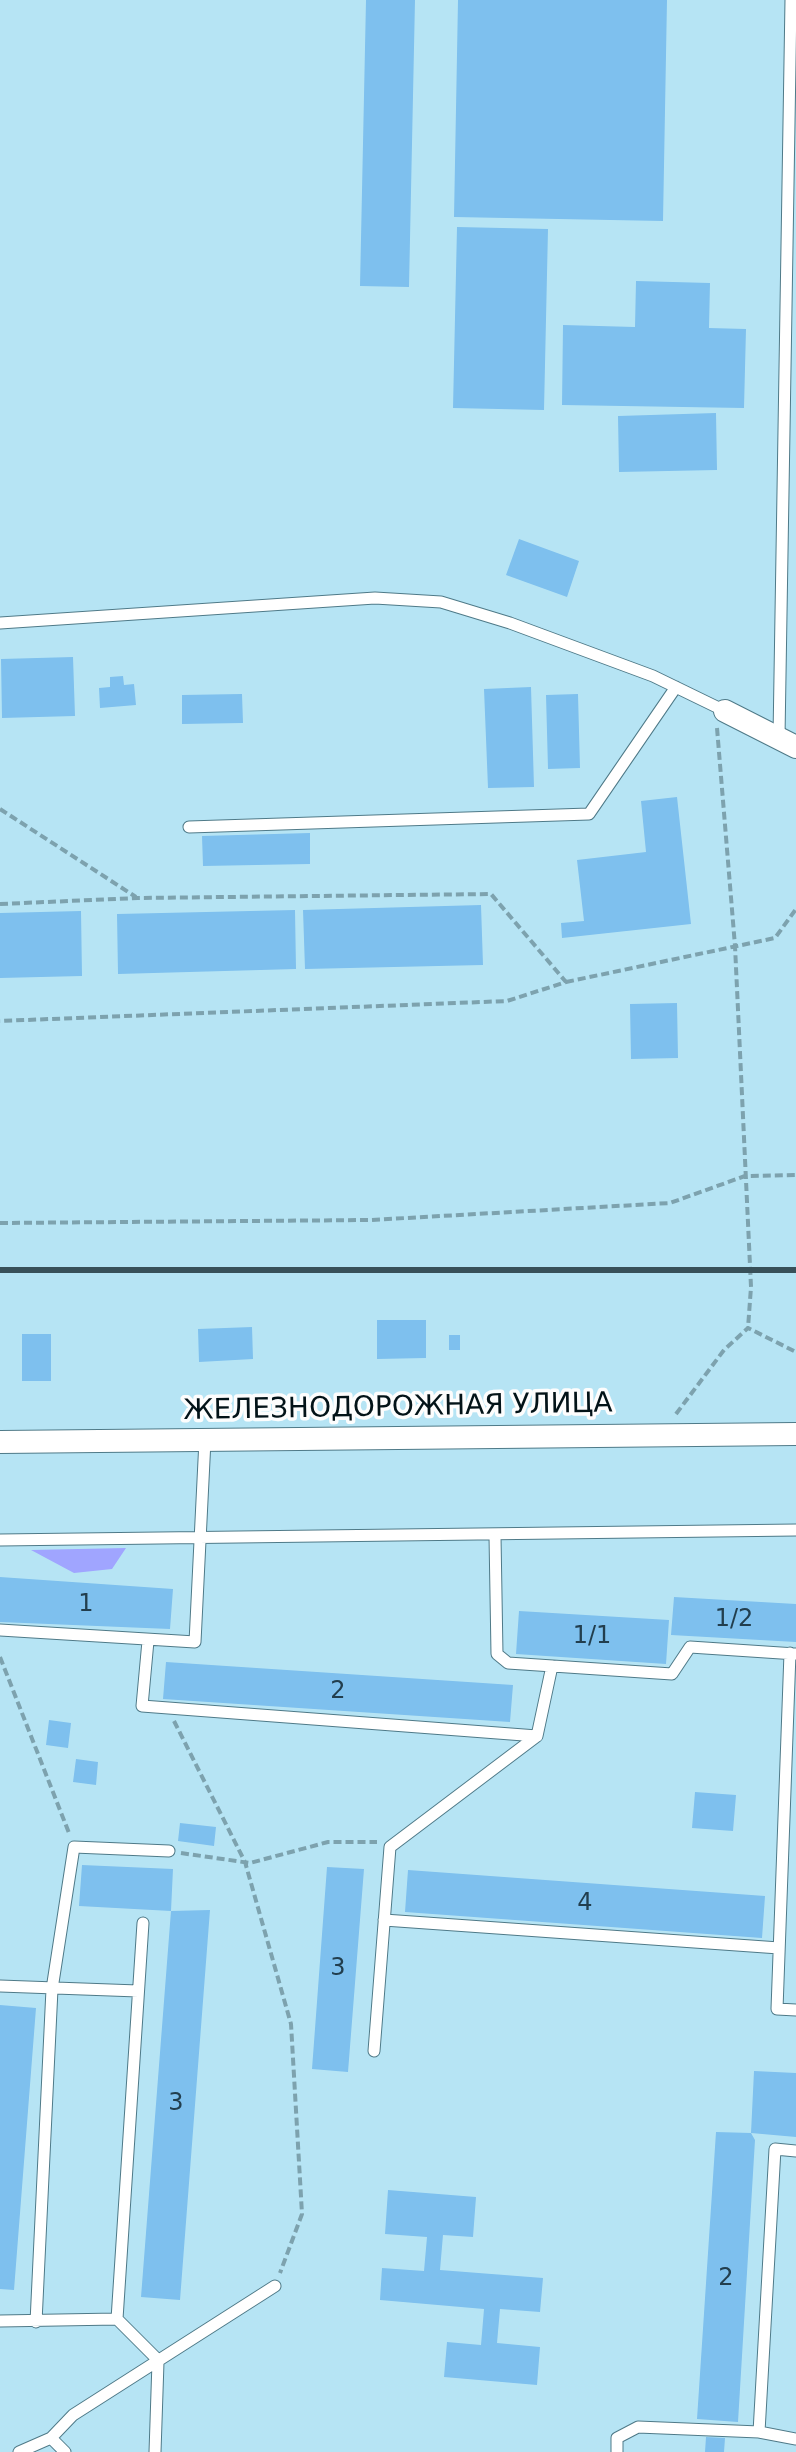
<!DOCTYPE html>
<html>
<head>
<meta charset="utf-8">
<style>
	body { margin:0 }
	canvas { display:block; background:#b6e4f4 }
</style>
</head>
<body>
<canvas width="796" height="2452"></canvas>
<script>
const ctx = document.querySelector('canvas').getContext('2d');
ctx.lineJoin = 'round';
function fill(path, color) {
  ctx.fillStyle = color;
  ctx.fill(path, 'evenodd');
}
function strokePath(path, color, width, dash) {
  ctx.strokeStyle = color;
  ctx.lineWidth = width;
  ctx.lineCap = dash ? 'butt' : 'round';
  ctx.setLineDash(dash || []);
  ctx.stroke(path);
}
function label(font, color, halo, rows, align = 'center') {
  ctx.font = font + ' "DejaVu Sans",sans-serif';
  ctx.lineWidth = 7;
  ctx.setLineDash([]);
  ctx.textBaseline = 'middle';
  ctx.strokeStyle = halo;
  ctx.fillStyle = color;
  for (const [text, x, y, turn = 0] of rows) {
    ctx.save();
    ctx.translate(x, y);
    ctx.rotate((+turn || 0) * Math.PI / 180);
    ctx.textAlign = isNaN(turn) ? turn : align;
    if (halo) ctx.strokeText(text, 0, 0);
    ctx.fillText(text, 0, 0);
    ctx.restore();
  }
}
const green = new Path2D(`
	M126,1548l-14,21 -38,4 -43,-23z`);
const building = new Path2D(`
	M366,0h49l-6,287 -49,-1z
	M458,0h209l-4,221 -209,-4z
	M457,227l91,2 -4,181 -91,-2z
	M636,281l74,2 -1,45 37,1 -2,79 -182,-3 1,-80 72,2z
	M716,413l1,57 -98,2 -1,-56z
	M519,539l60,22 -12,36 -61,-22z
	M73,657l2,59 -73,2 -1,-59z
	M123,676l1,9 10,-1 2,21 -36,3 -1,-20 11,-1v-10z
	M531,687l3,100 -46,1 -4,-99z
	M242,694l1,29 -61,1v-29z
	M578,694l2,74 -32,1 -2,-74z
	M677,797l14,127 -129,14 -1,-15 23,-2 -7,-61 69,-8 -5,-51z
	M310,833v31l-107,2 -1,-30z
	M481,905l2,60 -178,4 -2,-59z
	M295,910l1,59 -178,5 -1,-60z
	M81,911l1,65 -82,2v-65z
	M677,1003l1,55 -47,1 -1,-55z
	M377,1320h49v38l-49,1z
	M252,1327l1,32 -54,3 -1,-33z
	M22,1334h29v47h-29z
	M449,1335h11v15h-11z
	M0,1577l173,12 -3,40 -170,-7z
	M674,1597l122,7v38l-125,-7z
	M519,1611l150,9 -3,44 -150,-10z
	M166,1662l347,23 -3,37 -347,-23z
	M49,1720l22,3 -3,25 -22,-3z
	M76,1759l22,3 -2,23 -23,-3z
	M695,1792l41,3 -3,36 -41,-3z
	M180,1823l36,4 -2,19 -36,-5z
	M82,1865l91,4 -2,42 -92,-5z
	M327,1867l37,2 -16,203 -36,-3z
	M408,1870l357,26 -3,42 -357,-26z
	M210,1910l-30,390 -39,-3 30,-386z
	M0,2005l36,3 -22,282 -14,-1z
	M754,2071l42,2v64l-45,-4z
	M716,2132l35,1 4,7 -17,282 -41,-3z
	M388,2190l88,7 -3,40 -30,-2 -3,35 103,8 -3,34 -40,-3 -3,34 43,4 -3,38 -93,-8 3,-35 34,3 3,-36 -104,-9 2,-32 42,3 3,-34 -42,-3z
	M706,2437l19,1 -1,14h-19z`);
const path = new Path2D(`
	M717,728l18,218 16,341 -3,41
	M0,809l136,88
	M0,904l138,-6 353,-4 75,88 -59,19 -507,20
	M566,982l209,-44 21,-29
	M0,1223l371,-3 299,-17 75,-27 51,-1
	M676,1414l48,-64 24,-22 48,24
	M0,1657l69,176
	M174,1721l71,141 46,162 11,190 -22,59
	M181,1853l69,10 78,-21h49`);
const service = new Path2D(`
	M0,623l375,-25 66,4 69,21 143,53 72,35
	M779,737l12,-737
	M189,827l400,-13 87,-127
	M495,1536l2,118 11,9 164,11 18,-27 106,7
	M0,1540l796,-10
	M0,1630l195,12 10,-202
	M148,1641l-6,65 395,30 15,-70
	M790,1653l-13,356 19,1
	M384,1920l395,28
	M0,1986l138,5
	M374,2051l16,-204 147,-111
	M117,2319l26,-396
	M0,2321l117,-2 42,42
	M36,2322l16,-333 22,-142 95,4
	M759,2432l16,-283 21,2
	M51,2438l14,14
	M19,2452l32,-14 22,-23 202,-129
	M155,2452l3,-90
	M617,2452v-14l21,-11 121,5 37,7`);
const minor = new Path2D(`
	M725,711l71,36
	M0,1442l796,-8`);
const rail = new Path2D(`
	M0,1270h796`);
const numberNames = [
	["1",86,1605],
	["1/2",734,1620],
	["1/1",592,1637],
	["2",338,1692],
	["4",585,1904],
	["3",338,1969],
	["3",176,2104],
	["2",726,2279]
];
const streetNames = [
	["ЖЕЛЕЗНОДОРОЖНАЯ УЛИЦА",398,1408,-1]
];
fill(green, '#a0a5ff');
fill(building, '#7ec0ee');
strokePath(service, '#4f7a88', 13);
strokePath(minor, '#4f7a88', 24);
strokePath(path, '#7da2ae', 4, [8, 4]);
strokePath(service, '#fff', 11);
strokePath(minor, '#fff', 22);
strokePath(rail, '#385059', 6);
label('24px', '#223e4e', null, numberNames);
label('28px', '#031318', '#fdfdfd', streetNames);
</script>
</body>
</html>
